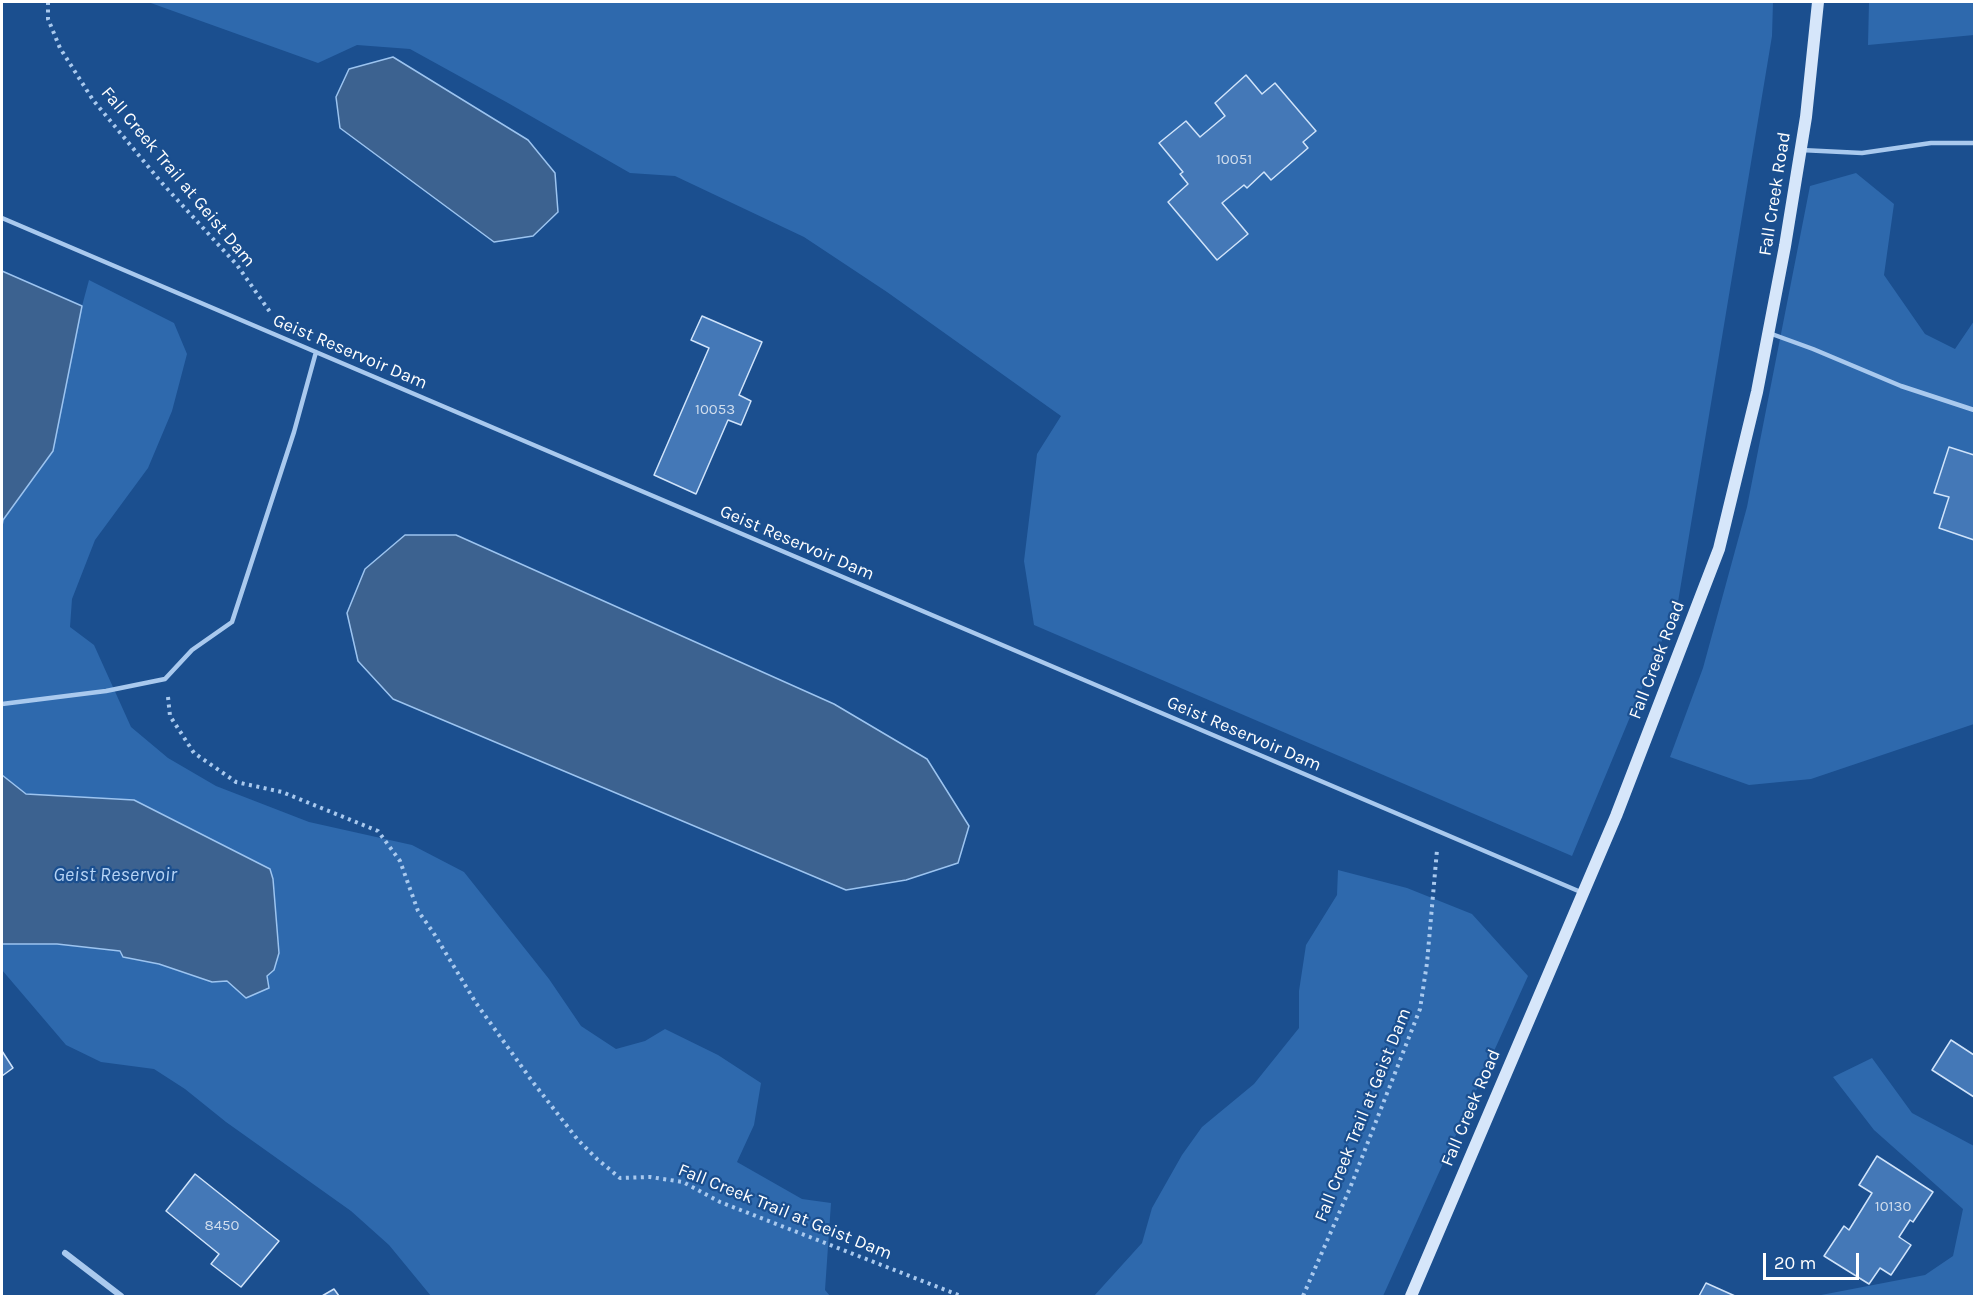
<!DOCTYPE html>
<html>
<head>
<meta charset="utf-8">
<style>
	body { margin:0 }
	#map { position:relative; width:1976px; height:1298px; overflow:hidden; background:#1b4f8f; font-family:Karla,sans-serif }
	canvas { display:block }
	.frame { position:absolute; inset:0; border:3px solid #fff; pointer-events:none }
	.scale { position:absolute; left:1763px; top:1253px; width:96px; height:27px; box-sizing:border-box; border:3px solid #fff; border-top:0; padding-left:8px; font-size:18px; line-height:21px; white-space:nowrap; color:#fff; -webkit-text-stroke:4px #1b4f8f; paint-order:stroke }
</style>
</head>
<body>
<div id="map">
<canvas width="1976" height="1298"></canvas>
<div class="frame"></div>
<div class="scale">20 m</div>
</div>
<script>
const ctx = document.querySelector('canvas').getContext('2d');
ctx.lineJoin = 'round';
function fill(path, color) {
  ctx.fillStyle = color;
  ctx.fill(path, 'evenodd');
}
function strokePath(path, color, width, dash) {
  ctx.strokeStyle = color;
  ctx.lineWidth = width;
  ctx.lineCap = dash ? 'butt' : 'round';
  ctx.setLineDash(dash || []);
  ctx.stroke(path);
}
function label(font, color, halo, rows, align = 'center') {
  ctx.font = font + ' Karla,sans-serif';
  ctx.lineWidth = 4.5;
  ctx.setLineDash([]);
  ctx.textBaseline = 'middle';
  ctx.strokeStyle = halo;
  ctx.fillStyle = color;
  for (const [text, x, y, turn = 0] of rows) {
    ctx.save();
    ctx.translate(x, y);
    ctx.rotate((+turn || 0) * Math.PI / 180);
    ctx.textAlign = isNaN(turn) ? turn : align;
    if (halo) ctx.strokeText(text, 0, 0);
    ctx.fillText(text, 0, 0);
    ctx.restore();
  }
}
const green = new Path2D(`
	M148,2h1625l-1,34 -94,566 -106,254 -538,-231 -10,-64 13,-107 24,-38 -174,-124 -83,-55 -129,-61 -45,-3 -122,-70 -98,-54 -53,-4 -39,18z
	M1869,2h105v33l-106,10z
	M1856,173l38,31 -10,71 41,59 30,15 19,-28v403l-163,55 -62,6 -79,-28 33,-89 44,-161 63,-321z
	M89,280l85,43 13,31 -15,57 -24,57 -53,72 -23,59 -2,28 24,18 37,82 37,31 48,28 93,36 103,23 52,27 85,107 32,47 35,23 29,-8 20,-12 53,26 43,28 -7,42 -17,37 65,37 29,4 -6,87 5,6h-399l-42,-51 -38,-34 -125,-89 -41,-33 -31,-20 -53,-7 -35,-17 -64,-75v-26h55l64,7 2,6 36,7 53,18 55,-6 12,-23 -6,-74 -3,-10 -136,-69 -108,-6 -24,-19v-249l1,-6 50,-69 29,-145z
	M1338,870l69,18 65,26 56,62 -145,320h-289l48,-53 10,-35 30,-53 20,-28 52,-43 45,-56v-37l7,-46 31,-50z
	M1872,1058l40,55 62,33v150h-158l109,-21 28,-19 10,-47 -89,-79 -41,-53z`);
const water = new Path2D(`
	M393,57l135,83 27,33 3,39 -25,24 -39,6 -154,-114 -4,-31 13,-28z
	M2,271l80,35 -29,145 -50,69 -1,6z
	M405,535h51l378,169 93,55 42,67 -11,37 -52,17 -60,10 -453,-191 -35,-38 -11,-48 18,-44z
	M2,775l24,19 108,6 136,69 3,10 6,74 -5,17 -7,6 2,12 -23,10 -19,-17 -15,1 -53,-18 -36,-7 -3,-6 -63,-7h-55z`);
const building = new Path2D(`
	M1246,75l16,19 13,-11 41,48 -13,11 5,6 -37,32 -7,-8 -17,16 -3,-3 -22,18 26,31 -31,26 -49,-58 20,-18 -8,-10 3,-2 -24,-29 27,-22 14,16 25,-21 -10,-13z
	M702,316l60,26 -23,53 12,6 -10,24 -13,-5 -32,74 -42,-19 55,-127 -18,-8z
	M1949,447l25,8v85l-35,-12 10,-31 -15,-4z
	M1951,1040l23,15v42l-42,-27z
	M2,1051l11,17 -11,8z
	M1877,1156l56,36 -20,30 -3,-2 -11,17 12,8 -20,30 -11,-7 -11,16 -45,-28 20,-30 5,4 23,-37 -13,-8z
	M195,1174l84,67 -38,46 -30,-23 8,-10 -53,-43z
	M1706,1283l29,13h-36z
	M334,1289l5,7h-17z`);
const path = new Path2D(`
	M48,2v17l12,29 33,52 68,82 76,83 33,47
	M168,697l2,19 24,37 42,29 46,10 96,39 22,30 18,50 15,21 43,71 56,78 46,59 19,19 23,19 30,-1 33,5 37,20 241,94
	M1303,1296l47,-108 70,-179 7,-46 10,-113`);
const lane = new Path2D(`
	M1801,150l61,3 69,-10h43
	M2,218l1581,675
	M1769,333l44,16 88,37 73,24
	M2,704l104,-13 59,-12 27,-29 40,-28 62,-190 22,-80`);
const street = new Path2D(`
	M65,1253l56,43`);
const secondary = new Path2D(`
	M1411,1296l205,-480 103,-267 38,-157 28,-146 21,-129 12,-115`);
const numberNames = [
	["10051",1234,160],
	["10053",715,410],
	["10130",1893,1207],
	["8450",222,1226]
];
const streetNames = [
	["Fall Creek Trail at Geist Dam",178,177,50],
	["Fall Creek Road",1775,194,-81],
	["Geist Reservoir Dam",350,352,23],
	["Geist Reservoir Dam",797,543,23],
	["Fall Creek Road",1657,660,-69],
	["Geist Reservoir Dam",1244,734,23],
	["Fall Creek Road",1471,1108,-67],
	["Fall Creek Trail at Geist Dam",1363,1115,-68],
	["Fall Creek Trail at Geist Dam",785,1212,22]
];
const waterNames = [
	["Geist Reservoir",115,875]
];
fill(green, '#2e69ad');
fill(water, '#3c6290');
strokePath(water, '#9cc4f0', 1.5);
fill(building, '#4478b7');
strokePath(building, '#cfe3fa', 1.5);
strokePath(path, '#a9c9ee', 4, [3, 4.5]);
strokePath(lane, '#a9c9ee', 4.5);
strokePath(street, '#a9c9ee', 6);
strokePath(secondary, '#d6e6fa', 12);
label('15px', '#d0dded', null, numberNames);
label('18px', '#fff', '#1b4f8f', streetNames);
label('italic 20px', '#b5d3f5', '#1b4f8f', waterNames);
</script>
</body>
</html>
